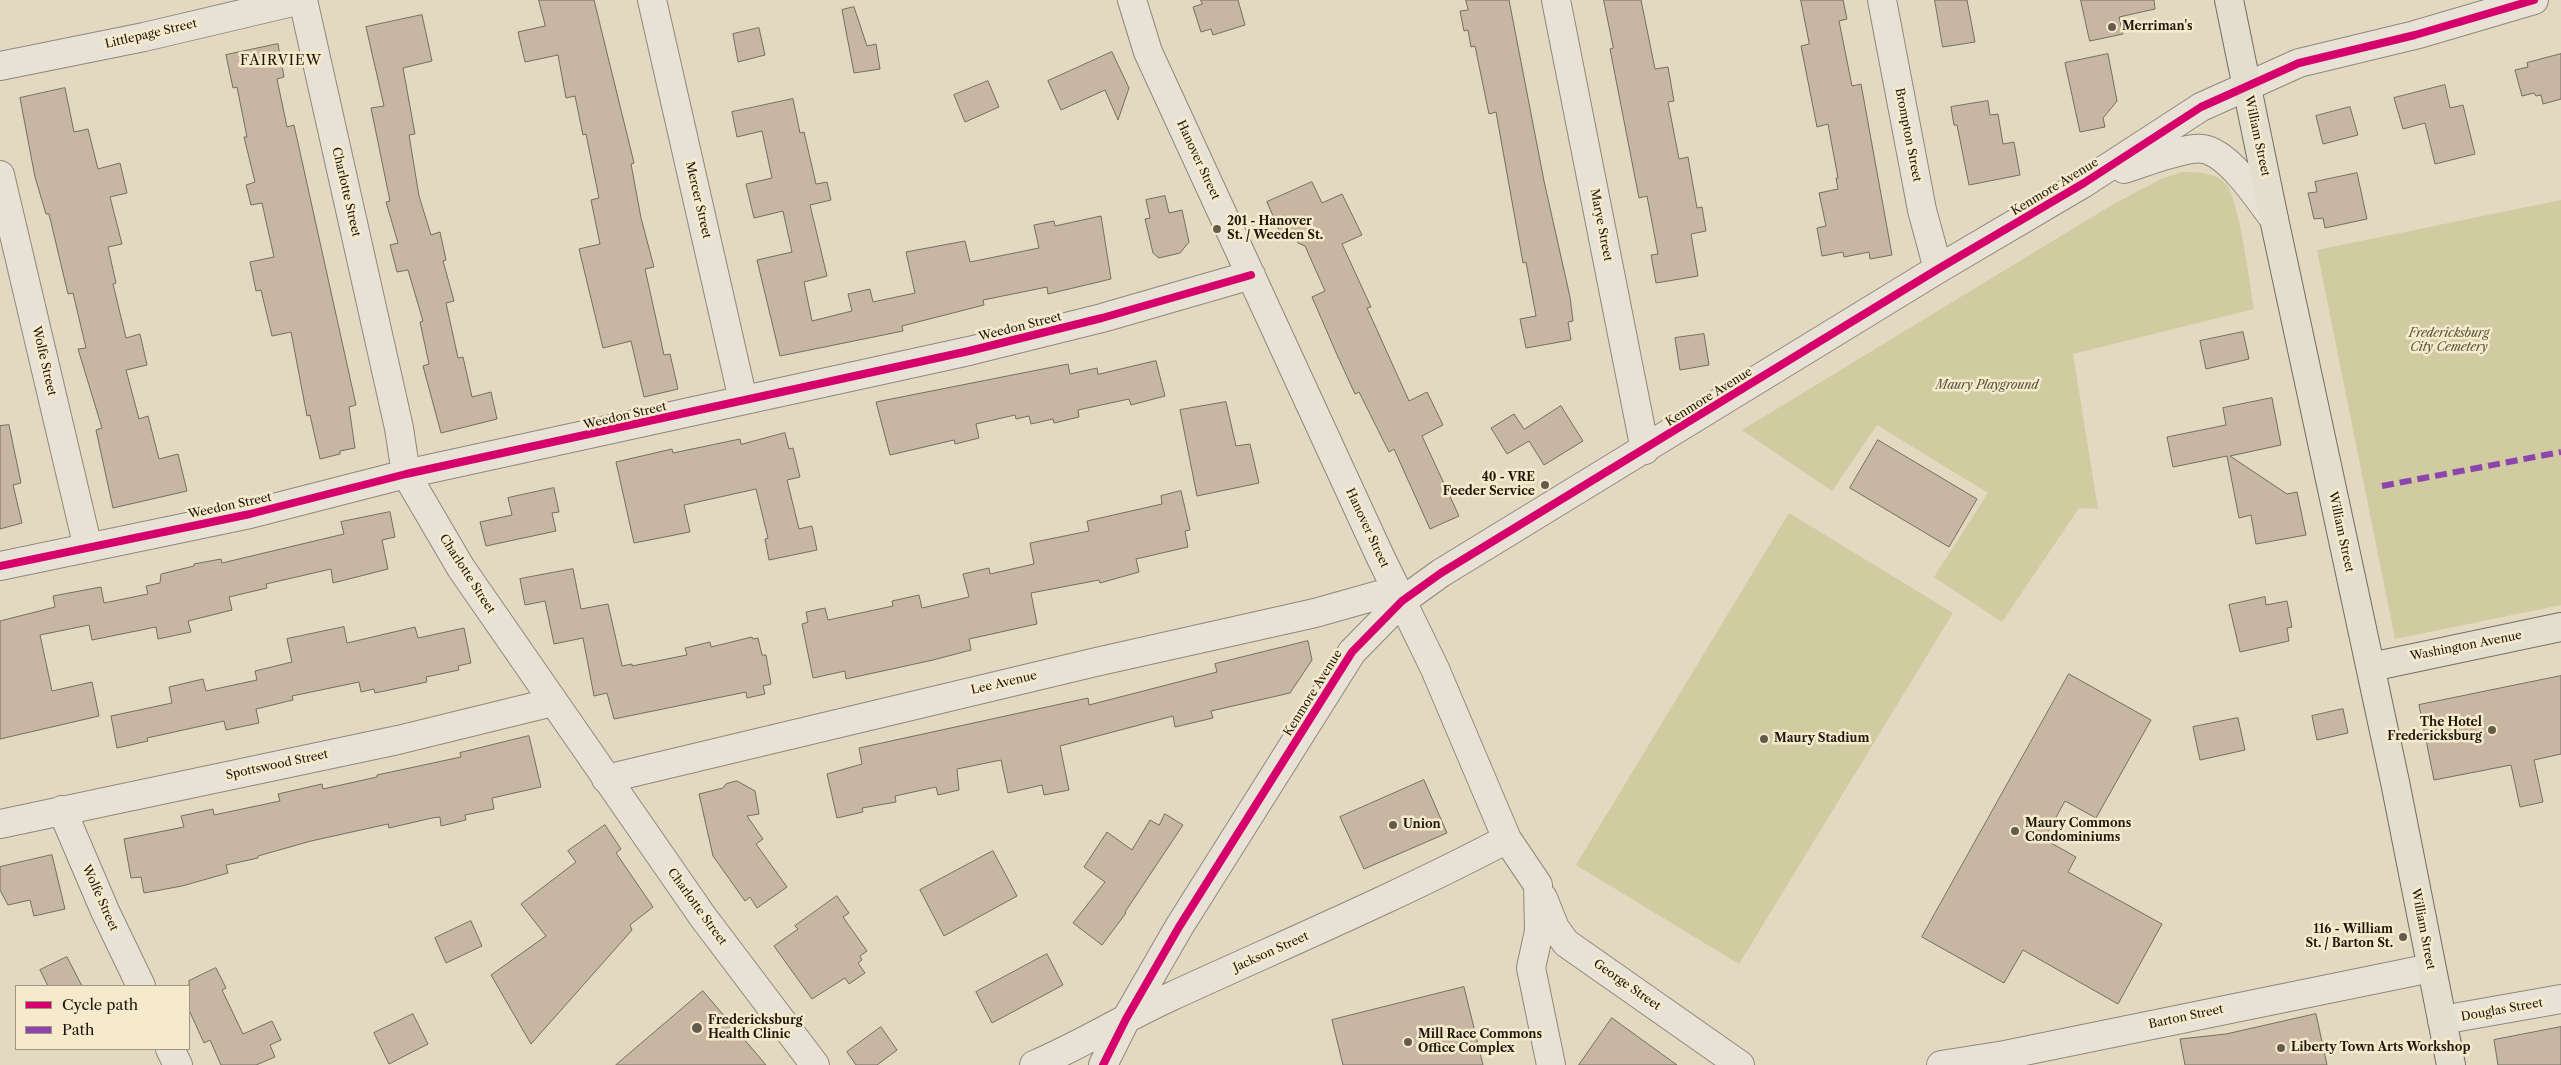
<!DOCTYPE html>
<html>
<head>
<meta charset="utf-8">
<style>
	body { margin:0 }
	#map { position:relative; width:2561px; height:1065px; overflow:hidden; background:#e3d8c0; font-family:"Libre Caslon Text",serif }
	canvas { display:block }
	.legend { position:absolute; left:15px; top:985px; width:175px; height:65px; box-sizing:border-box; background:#f6eacd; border:1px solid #a09680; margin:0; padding:6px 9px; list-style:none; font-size:15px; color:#20170d }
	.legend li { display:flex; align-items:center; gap:10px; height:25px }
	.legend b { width:25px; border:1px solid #a09680 }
</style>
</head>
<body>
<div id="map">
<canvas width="2561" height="1065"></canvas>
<ul class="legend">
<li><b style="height:6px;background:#d6006c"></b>Cycle path</li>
<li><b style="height:6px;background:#8e44ad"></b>Path</li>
</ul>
</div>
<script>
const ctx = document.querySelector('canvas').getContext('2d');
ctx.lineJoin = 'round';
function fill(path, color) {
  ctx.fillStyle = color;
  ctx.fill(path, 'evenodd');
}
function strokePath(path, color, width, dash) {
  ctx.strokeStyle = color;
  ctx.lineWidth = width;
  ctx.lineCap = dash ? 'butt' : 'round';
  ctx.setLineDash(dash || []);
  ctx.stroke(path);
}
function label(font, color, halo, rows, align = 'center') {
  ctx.font = font + ' "Libre Caslon Text",serif';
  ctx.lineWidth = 5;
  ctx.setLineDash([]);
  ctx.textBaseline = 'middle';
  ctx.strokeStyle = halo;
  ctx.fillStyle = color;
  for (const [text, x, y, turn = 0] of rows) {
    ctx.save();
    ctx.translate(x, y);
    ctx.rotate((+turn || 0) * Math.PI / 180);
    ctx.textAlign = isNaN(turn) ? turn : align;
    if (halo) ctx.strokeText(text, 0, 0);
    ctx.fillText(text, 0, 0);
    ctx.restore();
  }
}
const green = new Path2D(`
	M2182,172c14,0 33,0 44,12 13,15 24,101 28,125l-181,45 25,155 -19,-1 -77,114 -68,-45 54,-84 -111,-68 -45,66 -90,-61 370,-225 49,-26z
	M2561,200v405l-166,34 -78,-389z
	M1789,513l164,100 -214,351 -163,-99z`);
const building = new Path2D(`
	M539,0h55l40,163 -3,1 10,54 13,49 -9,2 19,86 6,-1 8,35 -34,8 -13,-56 -28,7 -24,-99 21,-5 -9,-44 8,-2 -13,-64 -3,1 -8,-39 -9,2 -8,-43 -33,7 -7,-30 27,-6z
	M1201,0h37l7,25 -32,10 -2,-6 -10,3 -8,-25 9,-3z
	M1466,0h43l35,181 26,116 3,24 -5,1 3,18 -45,8 -6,-29 16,-3 -10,-54 -3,1 -27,-151 -7,2 -14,-68 -4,1 -3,-17 -4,1 -4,-20 8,-1z
	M1604,0h37l14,69 13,-2 6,34 -6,1 11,57 9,-2 9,51 5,-1 4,24 -15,3 7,42 -42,7 -5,-28 7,-1 -11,-58 -8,2 -29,-149 3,-1z
	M1801,0h42l4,19 -8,2 13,65 9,-2 31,171 -22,4 -1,-7 -25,5 -1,-5 -21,4 -5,-28 9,-2 -7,-33 19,-4 -2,-11h2l-10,-54 -11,3 -16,-81 8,-2z
	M1935,0h32l8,42 -32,5z
	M2081,0h73l1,9 -36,8 4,17 -33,7z
	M854,7l13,39 9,-2 4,25 -26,4 -12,-63z
	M422,15l10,46 -29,7 12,66 -6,1 10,61 12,39 9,-3 6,28 -3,1 11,40 -8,2 12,55 5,-1 9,40 19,-5 6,27 -56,14 -18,-67 6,-2 -9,-42 3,-1 -15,-51 -11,2 -7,-27 8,-2 -12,-41 4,-1 -19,-93 13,-2 -18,-79z
	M759,28l6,27 -27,7 -5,-28z
	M278,44l6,33 -7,2 10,48 7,-2 62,280 -7,2 6,41 -15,3v3l-20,5 -10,-44 -3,1 -16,-84 -19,4 -11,-46 -5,1 -6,-29 24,-5 -12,-54 -11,2 -5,-20 9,-3 -11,-45h3l-10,-50 -4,1 -7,-33z
	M1112,52l17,36 -11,32 -13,-30 -44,20 -13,-29z
	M2108,54l9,47 -14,17 2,9 -25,5 -15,-69z
	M2561,54v45l-18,5 -2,-9 -5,1 -2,-3 -12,3 -7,-26 13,-3 -1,-4z
	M988,81l11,26 -34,15 -11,-27z
	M2445,85l5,23 13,-3 12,49 -40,10 -10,-41 -22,6 -9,-31z
	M65,88l9,44 14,-3 10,40 22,-6 7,30 -17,4 12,47 -14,3 8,36 -3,1 13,54 14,-4 7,31 -21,5 13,49 9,-3 11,43 19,-5 9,37 -74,17 -17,-78 6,-2 -24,-79 8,-1 -13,-55 -5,1 -19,-80h-3l-11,-37 -15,-79z
	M793,99l7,34 4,-1 12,52 11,-2 4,18 -21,5 17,71 -23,6 8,39 40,-10 -4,-17 22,-5 3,13 42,-9 -9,-41 59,-11 5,21 69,-14 -5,-23 20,-4 1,5 46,-10 10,63 -63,15 -1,-7 -64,13 1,5 -82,21 1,5 -123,25 -23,-96 35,-8 -9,-41 -29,7 -8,-34 26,-6 -10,-47 -25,6 -5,-25z
	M1988,101l2,14 8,-1 5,30 11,-2 6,33 -51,10 -12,-60h-3l-3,-18z
	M2350,107l8,28 -35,9 -7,-28z
	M2357,173l10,46 -42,9 -2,-10 -9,1 -6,-26 9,-1 -2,-10z
	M1312,182l10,21 20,-9 20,41 -20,9 29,63 -4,1 42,93 18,-9 16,33 -21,11 37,80 -29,13 -36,-80 -5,3 -30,-60 -4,2 -17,-37 -26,-60 13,-6 -20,-45 -7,-3 -5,-11 -11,5 -15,-35z
	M1165,196l4,17 13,-3 7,32 -9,11 -21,5 -6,-5 -8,-34 5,-1 -4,-18z
	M2243,332l6,27 -43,10 -6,-28z
	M1704,334l5,31 -29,5 -5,-32z
	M1156,361l9,35 -34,9 -2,-6 -51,11 1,7 -25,6 -1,-4 -22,5 -2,-8 -13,3 -1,-4 -39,9 3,14 -24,6 -1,-4 -64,15 -14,-53 192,-38 2,10 27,-6 1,6z
	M2272,398l9,47 -51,11 57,38 10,-2 9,43 -50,9 -5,-29 -12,3 -12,-62 -54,11 -6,-30 59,-12 -3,-17z
	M1226,402l10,44 14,-2 9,39 -62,13 -17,-86z
	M1561,406l22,35 -39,24 -15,-24 -22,13 -16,-26 23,-14 10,15z
	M9,425l12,58 -8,2 9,38 -22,6v-103z
	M785,433l4,16 4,-1 7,29 -13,3 12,49 13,-3 5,24 -48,10 -4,-21 3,-1 -12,-49 -72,16 6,27 -56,11 -18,-81 56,-13 1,4 67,-14 1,5z
	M1878,440l99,59 -28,48 -99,-59z
	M554,488l5,24 -7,1 4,18 -70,15 -6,-24 32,-7 -4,-17z
	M1181,491l9,39 -5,1 3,16 -52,12 3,13 -39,11 -1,-3 -68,13 6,31 -68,15 2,11 -38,10 -87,19 -1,-8 -32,7 -11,-54 6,-2 -2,-10 19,-4 3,12 65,-14 -1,-5 27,-6 3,13 47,-11 -6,-23 26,-6 1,6 44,-10 -4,-21 59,-12 -2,-10 75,-17 -1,-8z
	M390,512l5,25 -13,3 6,29 -55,14 -2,-14 -65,15 1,4 -38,9 3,13 -44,11 3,11 -33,7 -2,-12 -64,13 -3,-15 -49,10 12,56 40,-9 7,34 -99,23v-118l55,-14 -2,-11 48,-9 3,16 44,-9 -2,-8 14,-3 1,-9 33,-8v-2l27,-5 1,4 122,-29 -3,-12z
	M573,569l8,40 27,-5 14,62 10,-2v2l55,-11 -2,-7 25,-6 1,5 41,-10 1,2 5,-1 4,17h4l5,29 -8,2 2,8 -18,4 -1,-6 -132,27 -7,-26 -13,3 -11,-58 -29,6 -9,-43 -20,4 -5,-26z
	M2265,597l1,8 21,-4 5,26 -5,1 2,13 -49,11 -11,-47z
	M344,627l3,16 68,-16 3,11 46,-10 7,35 -13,3 1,4 -33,7 1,5 -52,11 -1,-4 -13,3 -2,-10 -67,14 1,4 -37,9 3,14 -33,7 -2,-9 -77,17 1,3 -31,7 -6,-32 61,-13 -3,-16 34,-8 3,12 51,-11 -2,-9 37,-9 -5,-23z
	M1308,641l4,19 -22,33 -79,18 2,7 -38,9 -2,-11 -113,30 9,44 -25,5 -2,-10 -34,8 -7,-33 -44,9 2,21 -21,5 -2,-8 -41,9 1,6 -34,6 1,4 -26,6 -10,-44 35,-10 -3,-16 229,-50 1,7 128,-33 -2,-8z
	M2069,674l82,46 -55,98 -31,-17 -21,38 32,18 -8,15 94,52 -44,80 -95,-54 -19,33 -82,-46z
	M2561,676v78l-27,6 9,42 -23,5 -9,-42 -77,15 -15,-75z
	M2343,709l5,24 -31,7 -5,-24z
	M2238,718l7,32 -45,10 -7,-33z
	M529,736l12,51 -49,11 2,11 -29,6 1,5 -25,6 -1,-9 -8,1 -43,10 -1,-4 -77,17 -53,15v2l-32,7 2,8 -46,13 -38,7 -3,-16 -10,1 -7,-39 60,-12 -3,-11 32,-7 1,6 66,-14 -2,-7 44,-10 1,5 54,-12v-2l84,-18 -1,-4z
	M1424,780l23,53 -83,36 -24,-52z
	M737,781l18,10 4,23 -12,2 16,23 -7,5 31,43 -30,21 -7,-11 -5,4 -32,-45 -14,-62 24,-6 3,-4z
	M1165,814l18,11 -58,87 1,1 -24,32 -29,-22 32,-41 -21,-15 23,-35 25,18 18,-30 9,5z
	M605,825l16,24 -5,4 37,54 -23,18 2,5 -101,114 -40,-69 55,-39 -25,-32 55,-42 -8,-11z
	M993,851l24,45 -73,40 -24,-46z
	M52,855l13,54 -31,7 -4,-16 -22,5 -8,-15v-23z
	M837,896l12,17 -6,4 24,34 -7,5 2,4 -4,3 7,10 -16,11 -4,-6 -33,21 -38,-53 24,-17 -3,-3z
	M471,921l11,25 -36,17 -11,-25z
	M1047,954l16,31 -71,38 -16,-31z
	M67,957l15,29h-34l-8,-16z
	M216,968l10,20 -4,2 21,44 29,-13 9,19 -11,5 5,12 -19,8h-35l-11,-25 -6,3 -15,-33v-29z
	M1464,987l19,78h-140l-11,-45z
	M703,991l63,74h-150z
	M413,1014l15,30 -39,20 -15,-31z
	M2316,1014l11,51h-142l-5,-26 46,-5z
	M1612,1018l65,47h-98z
	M881,1027l16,23 -20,15h-21l-9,-13z
	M2561,1027v38h-63l-4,-25z`);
const minor = new Path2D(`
	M303,0l96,428 7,46 55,94 242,349 112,148
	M652,0l91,400
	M1132,0l16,52 231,502 56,115 72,170 31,46 1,46 -8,37 20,97
	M1556,0l89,450
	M1882,0l40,210 16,59
	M0,66l144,-29 157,-37
	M2124,169c16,-5 63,-23 79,-20 26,4 55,49 71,70
	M0,175l88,373
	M0,566l250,-52 156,-40 563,-123 133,-33 149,-43
	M606,779l490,-117 219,-49 64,-18 23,6
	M62,810l43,101 36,75
	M0,824l398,-84 155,-38
	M1543,898l12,30 11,15 174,122
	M2442,1020l119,-21
	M170,1049l8,16
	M1034,1065c47,-20 90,-47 136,-68 113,-52 227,-100 337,-158
	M1103,1065l23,-46 53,-92 173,-275 50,-51 39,-28 497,-304 146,-86 117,-76 98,-44 116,-28 119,-35
	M1941,1065l64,-10 426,-87`);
const major = new Path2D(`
	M2229,0l45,219 121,563 56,283
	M2371,667l190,-40`);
const quiet = new Path2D(`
	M2382,486l179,-34`);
const cycleway = new Path2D(`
	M0,566l250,-52 156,-40 563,-123 133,-33 149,-43
	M1103,1065l23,-46 53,-92 173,-275 50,-51 39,-28 497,-304 146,-86 117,-76 98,-44 116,-28 119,-35`);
const markers = [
	[2112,27,5,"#645b4c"],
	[1217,229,5,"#645b4c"],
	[1545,485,5,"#645b4c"],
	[2492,730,5,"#645b4c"],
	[1764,739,5,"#645b4c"],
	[1393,825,5,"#645b4c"],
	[2015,831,5,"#645b4c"],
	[2403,937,5,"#645b4c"],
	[697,1028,6,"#645b4c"],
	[1408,1042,5,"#645b4c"],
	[2281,1048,5,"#645b4c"]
];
const poiNames = [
	["Merriman's",2122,27],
	["201 - Hanover",1227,222],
	["St. / Weeden St.",1227,236],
	["40 - VRE",1535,478,"right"],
	["Feeder Service",1535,492,"right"],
	["The Hotel",2482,723,"right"],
	["Fredericksburg",2482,737,"right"],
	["Maury Stadium",1774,739],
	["Maury Commons",2025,824],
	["Condominiums",2025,838],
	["Union",1403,825],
	["116 - William",2393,930,"right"],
	["St. / Barton St.",2393,944,"right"],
	["Fredericksburg",708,1021],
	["Health Clinic",708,1035],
	["Mill Race Commons",1418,1035],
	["Office Complex",1418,1049],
	["Liberty Town Arts Workshop",2291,1048]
];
const streetNames = [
	["Littlepage Street",151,34,-13],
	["Brompton Street",1908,135,79],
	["William Street",2257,136,78],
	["Hanover Street",1198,160,65],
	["Kenmore Avenue",2055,187,-31],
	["Charlotte Street",346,192,77],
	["Mercer Street",698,200,77],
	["Marye Street",1601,225,79],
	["Weedon Street",1020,327,-14],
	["Wolfe Street",44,361,77],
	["Kenmore Avenue",1709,397,-32],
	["Weedon Street",625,416,-13],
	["Weedon Street",230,506,-12],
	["Hanover Street",1367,528,65],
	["William Street",2341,532,78],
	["Charlotte Street",467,574,57],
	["Washington Avenue",2466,646,-11],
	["Lee Avenue",1004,683,-13],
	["Kenmore Avenue",1313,693,-58],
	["Spottswood Street",277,765,-12],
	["Wolfe Street",100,898,66],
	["Charlotte Street",697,907,54],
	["William Street",2423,929,79],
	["Jackson Street",1271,952,-24],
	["George Street",1627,985,35],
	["Douglas Street",2502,1010,-10],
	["Barton Street",2186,1017,-12]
];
const parkNames = [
	["Fredericksburg",2449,334],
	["City Cemetery",2449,348],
	["Maury Playground",1987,386]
];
const neighbourhoodNames = [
	["FAIRVIEW",281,61]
];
fill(green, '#d0cba1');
fill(building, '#c6b6a2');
strokePath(building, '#746e61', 1);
strokePath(minor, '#8f887a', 30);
strokePath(major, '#746e61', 30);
strokePath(minor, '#e8e2d6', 28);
strokePath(major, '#e4decf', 28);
strokePath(quiet, '#8e44ad', 6, [12, 6]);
strokePath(cycleway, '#d6006c', 8);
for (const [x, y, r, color] of markers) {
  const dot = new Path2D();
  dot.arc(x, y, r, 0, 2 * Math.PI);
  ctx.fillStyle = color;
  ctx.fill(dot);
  strokePath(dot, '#f6eacd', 2);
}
label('bold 12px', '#20170d', '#f6eacd', poiNames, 'left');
label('12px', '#20170d', '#f6eacd', streetNames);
label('italic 12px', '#585238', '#f6eacd', parkNames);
ctx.letterSpacing = '1px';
label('14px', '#20170d', '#f6eacd', neighbourhoodNames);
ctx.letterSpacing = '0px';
</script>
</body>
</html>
